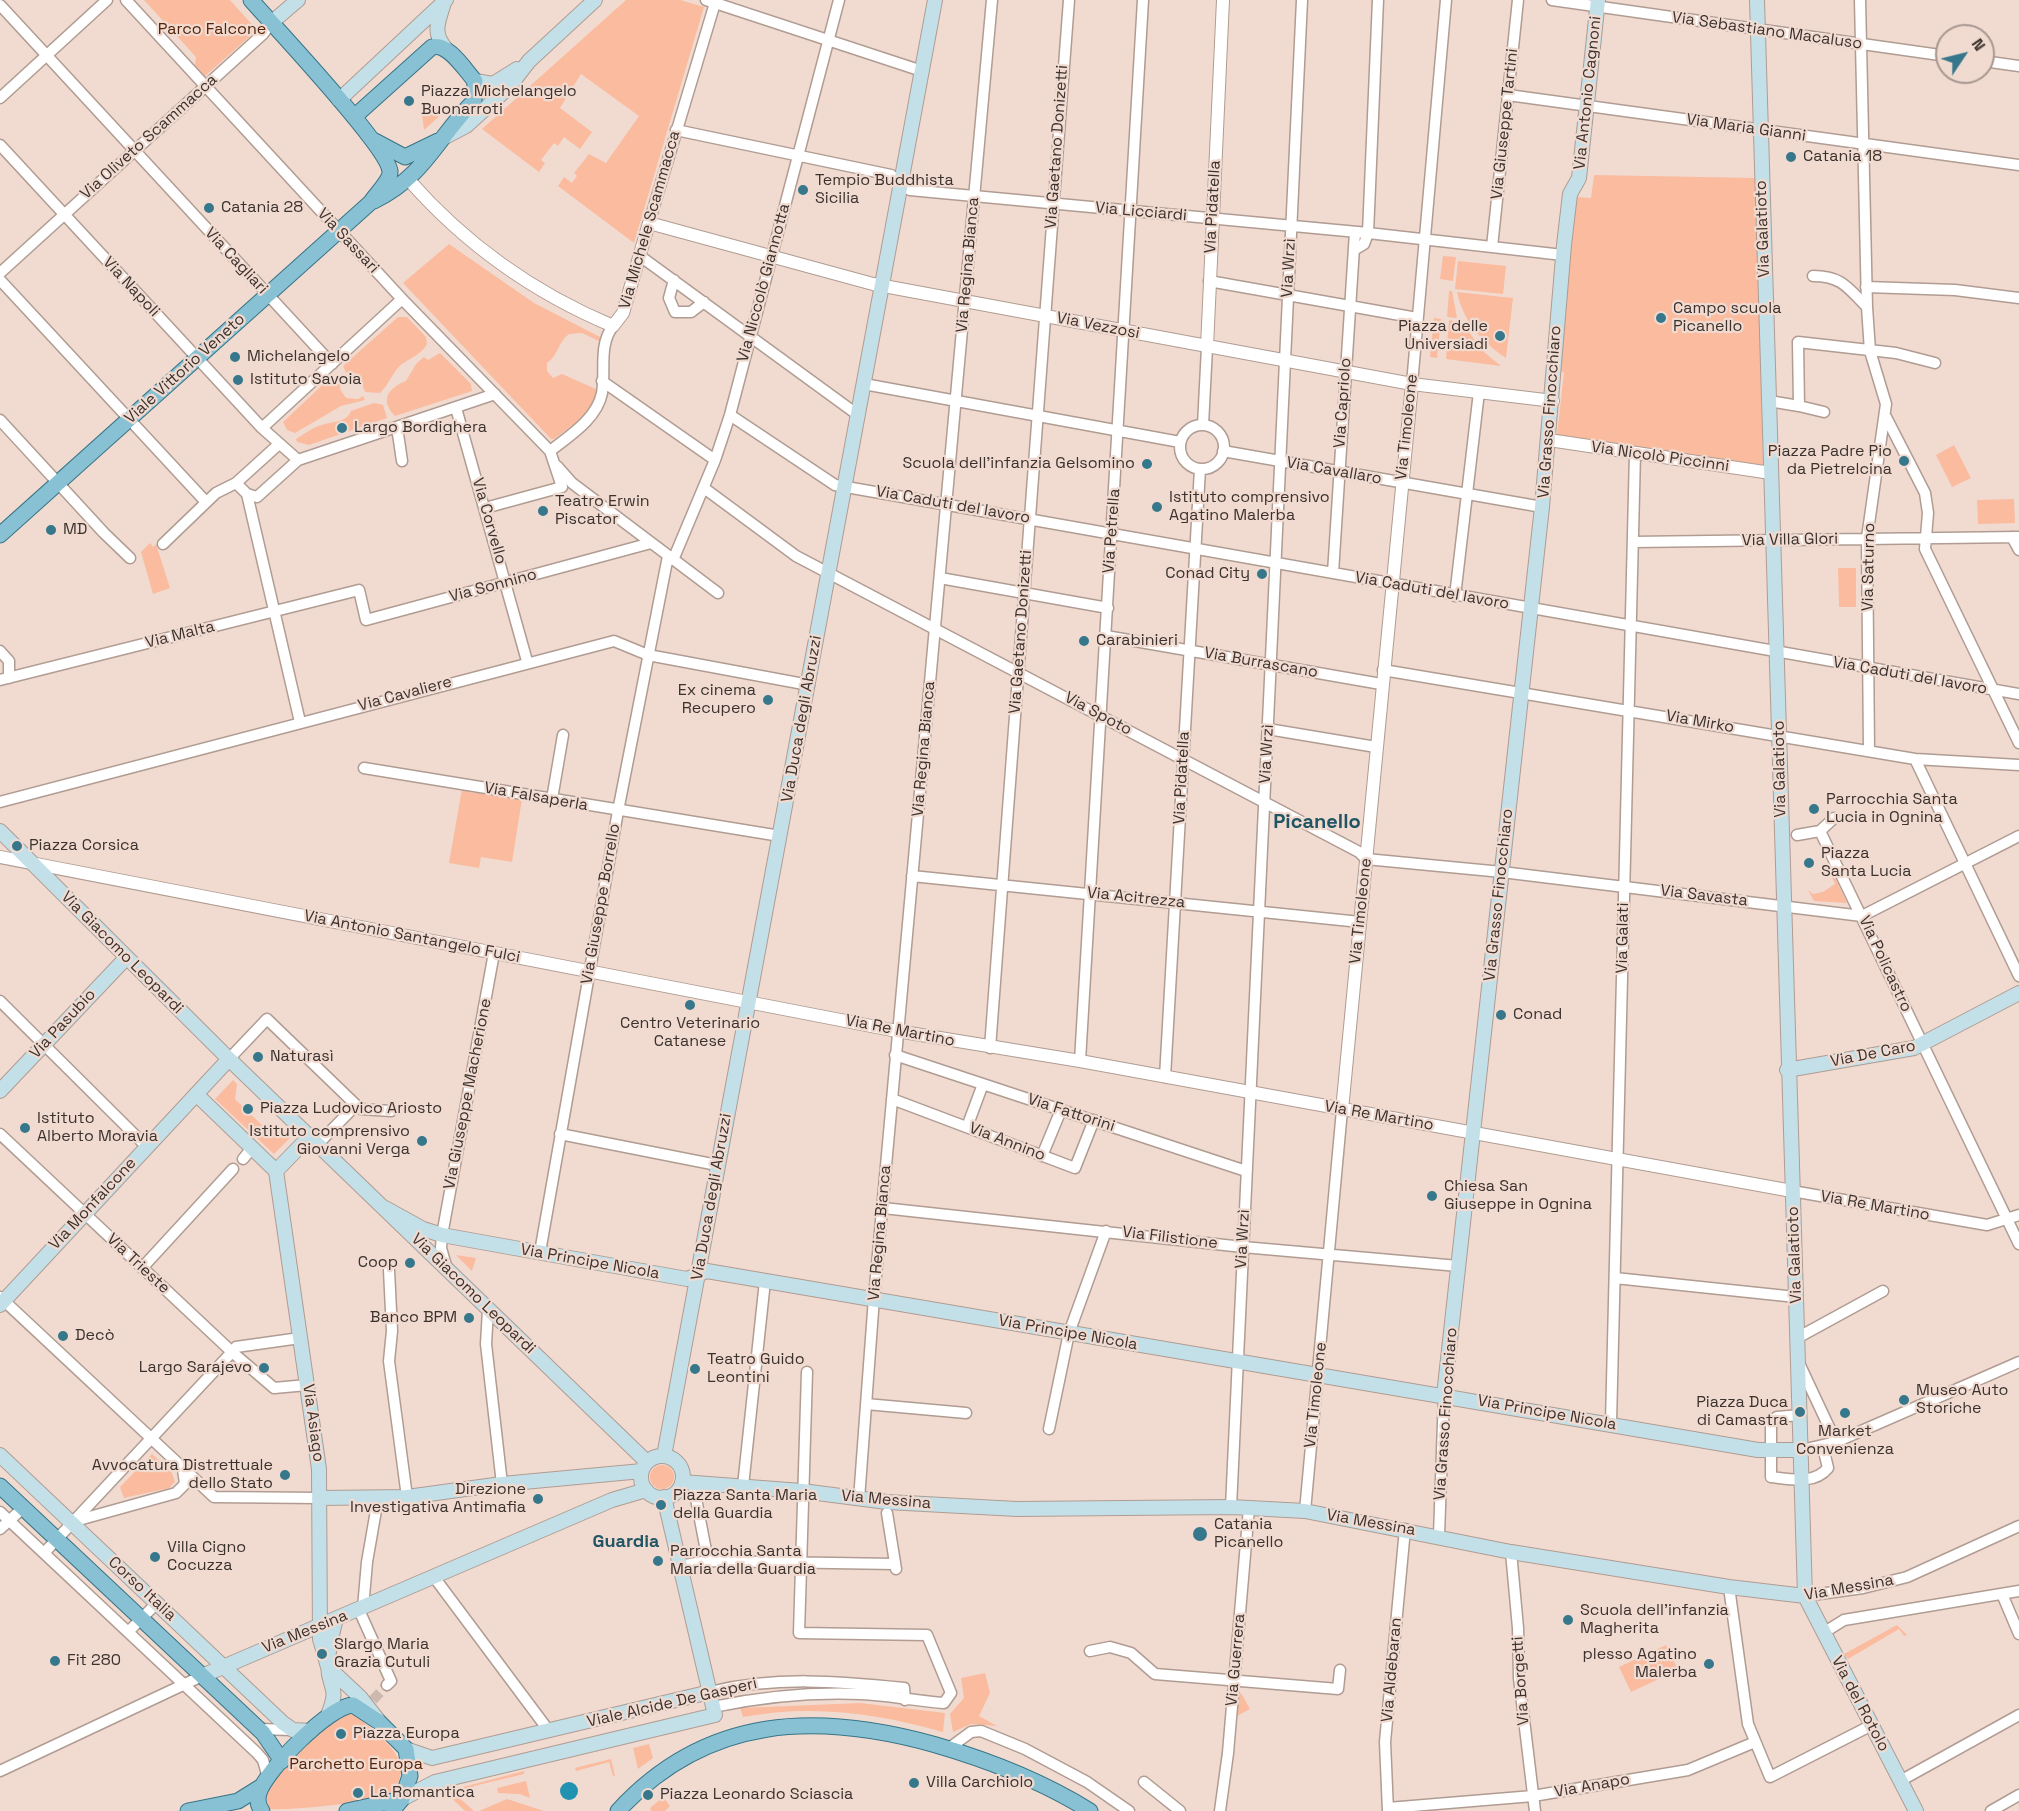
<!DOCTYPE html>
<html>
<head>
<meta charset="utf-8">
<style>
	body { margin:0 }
	#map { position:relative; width:2019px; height:1811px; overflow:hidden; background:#f1dbd1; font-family:"Space Grotesk",sans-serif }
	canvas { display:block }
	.north { position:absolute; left:1935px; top:24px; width:60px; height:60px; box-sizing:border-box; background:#f1dbd1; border:2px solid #a89790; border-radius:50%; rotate:55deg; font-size:16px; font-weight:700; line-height:24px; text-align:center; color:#3b322e }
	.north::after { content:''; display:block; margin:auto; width:21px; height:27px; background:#37778b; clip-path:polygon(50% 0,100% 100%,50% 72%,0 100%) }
</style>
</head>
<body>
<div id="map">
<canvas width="2019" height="1811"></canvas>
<div class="north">N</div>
</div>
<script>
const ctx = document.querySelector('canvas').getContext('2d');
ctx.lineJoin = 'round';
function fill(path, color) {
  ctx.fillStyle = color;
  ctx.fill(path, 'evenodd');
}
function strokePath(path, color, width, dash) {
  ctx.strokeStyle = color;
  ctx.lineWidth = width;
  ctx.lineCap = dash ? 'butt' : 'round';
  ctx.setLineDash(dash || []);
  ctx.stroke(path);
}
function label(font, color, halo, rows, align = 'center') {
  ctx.font = font + ' "Space Grotesk",sans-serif';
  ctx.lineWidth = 4.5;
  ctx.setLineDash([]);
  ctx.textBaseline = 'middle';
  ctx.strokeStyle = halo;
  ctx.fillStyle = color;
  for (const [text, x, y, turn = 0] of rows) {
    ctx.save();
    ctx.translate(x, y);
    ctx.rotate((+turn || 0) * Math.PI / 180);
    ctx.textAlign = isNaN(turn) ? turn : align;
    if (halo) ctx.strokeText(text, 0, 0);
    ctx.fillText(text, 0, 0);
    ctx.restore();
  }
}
const green = new Path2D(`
	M144,0h86l27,30 -52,46 -10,-11 1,-8z
	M626,0h54l24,7 -70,236 -76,-57 6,-9 8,6 5,-7 -3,-3 15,-19 17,9 33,-47 -58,-42 -21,34 32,24 -12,17 -16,-12 -6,9 -4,-3 -13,17 4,3 -6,9 -57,-43z
	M431,106l15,4 -22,20 -2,-16z
	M1594,175l162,3 7,287 -206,-30 7,-63 -7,-1 20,-174 14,1z
	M449,244l85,59 68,35 -1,4 -19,-9 -13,1c-11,8 -11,22 -22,29v8l6,7 9,-4 36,16 -8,22 -36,27h-3l-148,-156z
	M1443,256l13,1 -3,24 -13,-2z
	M1458,261l48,5 -3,28 -48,-5z
	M1449,291h3l5,27 -10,-1z
	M1457,292l56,6 -7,60c-24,-16 -43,-37 -49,-66z
	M398,317h9l19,20 1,7c-7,13 -22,15 -30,25 -7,9 -9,16 -17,24l-15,-1 -6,-17 -9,-4 -4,2 -3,-7z
	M1434,318l7,1 -4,39 -7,-1z
	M1449,320l13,3 22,29 17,14 -55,-7z
	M440,353l31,31 1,7 -77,25c-16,-17 -6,-28 11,-35l10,-17 8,-7 4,3z
	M333,375l8,5 -1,9 6,9 12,1 5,-3 2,4 -24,6 -46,27 -8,-3 -4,-8z
	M374,403l9,2 4,13 -78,27 -12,-3 -1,-3c8,-5 17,-12 26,-14 11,-4 24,-2 29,-14z
	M1954,445l17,33 -19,9 -16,-32z
	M2014,499l1,24 -37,1 -1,-24z
	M150,543l3,4 3,-3 14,44 -17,6 -12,-42z
	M1838,568h18v39h-17z
	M462,789l11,4 4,-2 45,8 -10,63 -31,-5 -2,11 -30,-5z
	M1830,867l17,36 -33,-2 -6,-11 5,4 10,-2 12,-8 -7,-15z
	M233,1080l4,4 -2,15 37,36 13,-2 5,5 -16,16 -59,-55z
	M456,1255l20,3 -4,13z
	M152,1454l20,19 3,9 -6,6 -45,10 -4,-11z
	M650 1477a12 12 0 1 1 24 0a12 12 0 1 1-24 0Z
	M1897,1625l10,10 -3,1 -5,-7 -51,30 -4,-5z
	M1666,1645l12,25 -47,22 -12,-25z
	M985,1673l5,20 -11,23 18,10 -26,-2 -18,8 -3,-18 14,-16 -3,-20z
	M1241,1693l9,16 -13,7 1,-21z
	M860,1703l85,10 -2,19c-65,-19 -133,-28 -200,-15l-3,-9z
	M346,1713h7c15,14 45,33 48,55 1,10 -5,22 -14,27 -16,8 -103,16 -118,14l-3,-12c16,-33 51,-62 80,-84z
	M649,1744l4,14 -15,11 -5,-21z
	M611,1759l4,17h-2l-4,-14 -33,9 -1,-3z
	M524,1771v3l-50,12 -6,5 -5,-4z
	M526,1781l4,17 -10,-4 -22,-1 -1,-5z
	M450,1790l23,20v1h-8l-21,-20z
	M663,1797l7,9 -5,5h-14l-1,-3z
	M507,1799l37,12h-65z`);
const water = new Path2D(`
	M560 1791a9 9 0 1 1 18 0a9 9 0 1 1-18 0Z`);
const minorTunnel = new Path2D(`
	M373,1700l14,-15`);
const minor = new Path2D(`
	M126,0l276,299 148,152 12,36 -77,21
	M706,0l216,71
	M1552,0l395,56
	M0,5l332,359
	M1983,61l36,5
	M1508,95l511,70
	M0,98l107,-98
	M676,130l215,45 19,15 458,43 195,22
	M0,145l262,283 36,32 197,-66
	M649,223l66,-220
	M1492,247l26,-247
	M1354,250l10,-6 4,-11 10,-233
	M640,256l218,159
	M0,273l263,-239 8,-11
	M1813,276c29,0 35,12 54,31l-7,-307
	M0,280l206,222
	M674,280l-5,18 6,14h16l13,-10
	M1209,281l208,37
	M1866,287l89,3 64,8
	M1867,307l3,44 16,53 -19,134 2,212
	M602,381l113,79
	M864,384l316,58
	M1412,384l34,-384
	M1769,401l30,5 -1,-64 98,11 39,10
	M1799,406l25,6
	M456,408l71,253
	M730,415l105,70 1184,209
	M1886,417l39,76 3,20 -3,36 94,194
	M0,420l104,113 26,25
	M1180 447a22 22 0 1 1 44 0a22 22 0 1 1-44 0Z
	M1203,425l4,-78
	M397,427l5,34
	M262,428l140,-129
	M279,444l-43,39 11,11 10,3 41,-37
	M550,451c19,-15 47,-32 52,-58 4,-23 -4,-47 11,-67
	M1223,451l319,56
	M557,466l15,17 146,110
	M704,488l92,68 563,296 7,7 136,13 360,44
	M247,494l53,228
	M2012,537l7,13
	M1633,542l386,-5
	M163,544l53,-51 20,-10
	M673,560l42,-100 15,-45 109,-415
	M1333,573l22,-341
	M940,578l168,30
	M1455,596l24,-204
	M1106,636l275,48
	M0,651l9,10v17
	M1383,670l532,89 104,6
	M0,680l359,-90 7,30 285,-77
	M1268,729l108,18
	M1915,759l104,217
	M364,768l416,68
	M552,799l11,-64
	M0,802l614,-161 34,14 161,30
	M1834,818l-14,13 199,413
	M1797,835l23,-4
	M912,876l448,46
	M1862,916l157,-80
	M0,1001l147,146
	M990,1048l79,-1048
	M895,1055l351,116
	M229,1059l38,-40 89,86 -38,39
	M1080,1061l63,-1061
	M1165,1077l35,-608
	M892,1099l183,69 19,-48
	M356,1105l5,4 30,2
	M967,1127l16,-43
	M0,1134l232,218 4,-5 64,-9
	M560,1134l157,31
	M1042,1156l19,-46
	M243,1159l9,-11
	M1792,1191l195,34 32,-10
	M883,1208l360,39 215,19
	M540,1252l78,-441 50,-255
	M142,1268l91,-99
	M447,1269l-6,-21 1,-13 52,-282
	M389,1270l3,61 -3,30 18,136
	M1615,1278l181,19
	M0,1297l214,200 105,1
	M488,1310l-2,34 16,140
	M1797,1338l86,-47
	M1799,1363l37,79
	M866,1404l100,9
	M1800,1415l-23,2 -6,4v56c19,2 43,8 57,-9l-5,-21
	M1611,1423l24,-970
	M1049,1429l20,-96 37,-102
	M1801,1450l35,-8 183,-80
	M693,1483l15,78
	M743,1486l22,-205
	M859,1499l15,-201 118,-1298
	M1231,1507l71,-1507
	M1305,1511l37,-401
	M0,1512l257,241 6,7 5,18
	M887,1513l9,56
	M75,1521l101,-28 9,-9 -2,-15
	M0,1529l23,-21
	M1439,1535l5,-140
	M1511,1552l7,76 1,50 16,133
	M44,1553l188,-201 42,36 33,-3
	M679,1566l29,-5 187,3
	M434,1577l115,154
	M1729,1587l19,137 22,53 102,-52
	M2002,1594l17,40
	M1805,1596l58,-8 44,-11 112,-51
	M363,1608l4,-46 11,-63
	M359,1610l32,71 -4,4
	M128,1632l29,-29
	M1823,1633l21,-13 175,-29
	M1090,1651l20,-4 21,6 24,21 183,15 2,-19
	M710,1692c65,-16 128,-11 194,-4l1,12
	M713,1707c48,-10 99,-15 148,-13 27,1 55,7 83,9l7,-10 -24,-58 -128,-2 8,-261
	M258,1729l35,1
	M948,1749l23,-17 10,-1 44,18 62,33 42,29
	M0,1771l202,-95
	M1900,1781l119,-66
	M1144,1782l36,29
	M1388,1808l145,-12 155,-26 67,-28
	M1220,1811l8,-58 21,-245
	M1388,1811l-3,-69 20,-213
	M1991,1811l28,-16`);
const tertiary = new Path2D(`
	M408,179c56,64 126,114 205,147l10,-13 26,-90 224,61 539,100 141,17
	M1207,347l16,-347
	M1549,440l222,33
	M0,857l897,174 183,30 712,130
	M1342,1110l70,-726`);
const secondary = new Path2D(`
	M1757,0l48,1596 111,215
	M443,6c-6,18 -10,28 3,43
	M271,23l27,-23
	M475,81l18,3 24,-15
	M339,100l107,-100
	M445,137l21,-11 43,-39 20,-26 66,-61
	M0,831l229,228 418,403
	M1787,1070l127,-22 105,-55
	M0,1091l126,-133
	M196,1094l80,77 34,-35
	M276,1171l43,298 1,170 8,28 32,30 18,23
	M385,1208l38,21 19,6 245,44 20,-8 1051,179h43
	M0,1305l229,-246
	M1444,1395l98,-888 22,-262 6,-51 9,-16 19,-178
	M0,1455l283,268 10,7 18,1
	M664,1456l271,-1456
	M641 1477a21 21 0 1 1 42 0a21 21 0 1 1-42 0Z
	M682,1482l120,9 85,11 130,7 214,-2 74,4 206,41 218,35 76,9
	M319,1498l88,-1 95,-13 140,-13
	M202,1676l410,-176 34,-10
	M328,1715c12,-30 1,-24 0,-49 0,-17 4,-32 8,-47
	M406,1749l26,9 278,-66
	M402,1799l33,-17 280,-67 -51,-218`);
const primary = new Path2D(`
	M354,117l78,-70c16,-5 33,23 43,34l-1,20c-38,38 -48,74 -100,100
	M375,141l30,16 33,-16
	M0,535l371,-333c5,-8 20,-22 19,-31 -3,-25 -116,-145 -139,-171
	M0,1486l263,247 19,28
	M188,1811l50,-10 24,-15
	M262,1811c-4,-5 -5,-11 -3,-18 7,-23 70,-87 94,-88l26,17 27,27 4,27 -8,23 -10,12
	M347,1811l55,-12
	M618,1811c89,-97 200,-99 318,-66 55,16 106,36 154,66`);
const markers = [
	[409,101,6,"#37778b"],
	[1791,157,6,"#37778b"],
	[803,190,6,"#37778b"],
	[209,208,6,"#37778b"],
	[1661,318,6,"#37778b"],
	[1500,336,6,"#37778b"],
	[235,357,6,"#37778b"],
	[238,380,6,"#37778b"],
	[342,428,6,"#37778b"],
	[1904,461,6,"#37778b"],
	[1147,464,6,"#37778b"],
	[1157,507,6,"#37778b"],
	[543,511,6,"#37778b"],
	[51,530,6,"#37778b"],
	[1262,574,6,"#37778b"],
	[1084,641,6,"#37778b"],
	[768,700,6,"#37778b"],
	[1814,809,6,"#37778b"],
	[17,846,6,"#37778b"],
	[1809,863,6,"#37778b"],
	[690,1005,6,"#37778b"],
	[1501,1015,6,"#37778b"],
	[258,1057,6,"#37778b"],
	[248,1109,6,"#37778b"],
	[25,1128,6,"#37778b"],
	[422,1141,6,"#37778b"],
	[1432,1196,6,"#37778b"],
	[410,1263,6,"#37778b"],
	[469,1318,6,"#37778b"],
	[63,1336,6,"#37778b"],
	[264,1368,6,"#37778b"],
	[695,1369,6,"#37778b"],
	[1904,1400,6,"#37778b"],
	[1800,1412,6,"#37778b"],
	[1845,1413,6,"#37778b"],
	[285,1475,6,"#37778b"],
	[538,1499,6,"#37778b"],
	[661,1505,6,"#37778b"],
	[1200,1534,8,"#37778b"],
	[155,1557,6,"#37778b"],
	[658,1561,6,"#37778b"],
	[1568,1620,6,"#37778b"],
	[322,1654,6,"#37778b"],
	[55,1661,6,"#37778b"],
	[1709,1664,6,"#37778b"],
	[341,1734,6,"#37778b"],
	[914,1783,6,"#37778b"],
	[358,1793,6,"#37778b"],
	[648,1795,6,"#37778b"]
];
const parkNames = [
	["Parco Falcone",212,30],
	["Parchetto Europa",356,1765]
];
const streetNames = [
	["Via Sebastiano Macaluso",1767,31,8],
	["Via Antonio Cagnoni",1588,93,-84],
	["Via Giuseppe Tartini",1505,124,-84],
	["Via Maria Gianni",1746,128,8],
	["Via Oliveto Scammacca",149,137,-42],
	["Via Gaetano Donizetti",1057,147,-86],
	["Via Pidatella",1213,207,-87],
	["Via Licciardi",1141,212,5],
	["Via Michele Scammacca",650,220,-74],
	["Via Galatioto",1763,229,-92],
	["Via Sassari",348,241,47],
	["Via Cagliari",236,261,47],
	["Via Regina Bianca",968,265,-85],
	["Via Wrzì",1289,268,-87],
	["Via Niccolò Giannotta",764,283,-75],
	["Via Napoli",131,287,47],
	["Via Vezzosi",1098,326,11],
	["Viale Vittorio Veneto",185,369,-42],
	["Via Capriolo",1343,403,-86],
	["Via Grasso Finocchiaro",1550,412,-86],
	["Via Timoleone",1407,427,-84],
	["Via Nicolò Piccinni",1660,457,8],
	["Via Cavallaro",1334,471,10],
	["Via Caduti del lavoro",953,505,10],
	["Via Corvello",489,521,74],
	["Via Petrella",1112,531,-86],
	["Via Villa Glori",1790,540,-1],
	["Via Saturno",1869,567,-89],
	["Via Sonnino",493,586,-15],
	["Via Caduti del lavoro",1432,591,10],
	["Via Gaetano Donizetti",1021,632,-86],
	["Via Malta",180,635,-14],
	["Via Burrascano",1261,663,10],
	["Via Caduti del lavoro",1910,676,10],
	["Via Cavaliere",405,694,-15],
	["Via Spoto",1098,714,28],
	["Via Duca degli Abruzzi",802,719,-80],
	["Via Mirko",1700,722,10],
	["Via Regina Bianca",924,749,-85],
	["Via Wrzì",1267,754,-87],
	["Via Galatioto",1780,769,-91],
	["Via Pidatella",1182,778,-87],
	["Via Falsaperla",536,797,10],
	["Via Grasso Finocchiaro",1499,895,-84],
	["Via Savasta",1704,896,7],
	["Via Acitrezza",1136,898,6],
	["Via Giuseppe Borrello",601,904,-80],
	["Via Timoleone",1361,911,-84],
	["Via Antonio Santangelo Fulci",412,937,11],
	["Via Galati",1623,938,-89],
	["Via Giacomo Leopardi",122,953,45],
	["Via Policastro",1885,964,65],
	["Via Pasubio",63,1024,-47],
	["Via Re Martino",900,1031,11],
	["Via De Caro",1873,1054,-11],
	["Via Giuseppe Macherione",468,1094,-79],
	["Via Fattorini",1071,1113,18],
	["Via Re Martino",1379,1116,10],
	["Via Annino",1007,1142,21],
	["Via Duca degli Abruzzi",712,1197,-80],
	["Via Monfalcone",93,1204,-47],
	["Via Re Martino",1875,1206,10],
	["Via Regina Bianca",880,1233,-85],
	["Via Filistione",1170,1238,7],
	["Via Wrzì",1243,1239,-87],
	["Via Galatioto",1795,1255,-92],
	["Via Principe Nicola",590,1262,10],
	["Via Trieste",138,1264,43],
	["Via Giacomo Leopardi",473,1294,44],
	["Via Principe Nicola",1068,1333,10],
	["Via Timoleone",1316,1395,-84],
	["Via Principe Nicola",1547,1413,10],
	["Via Grasso Finocchiaro",1446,1414,-86],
	["Via Asiago",313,1423,82],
	["Via Messina",886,1500,5],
	["Via Messina",1371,1523,10],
	["Via Messina",1849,1588,-10],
	["Corso Italia",142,1589,43],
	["Via Messina",305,1632,-22],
	["Via Guerrera",1236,1660,-85],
	["Via Aldebaran",1392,1670,-85],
	["Via Borgetti",1521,1681,-94],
	["Viale Alcide De Gasperi",672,1703,-13],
	["Via del Rotolo",1860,1704,62],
	["Via Anapo",1592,1786,-10]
];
const poiNames = [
	["Piazza Michelangelo",421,92],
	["Buonarroti",421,110],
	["Catania 18",1803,157],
	["Tempio Buddhista",815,181],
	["Sicilia",815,199],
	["Catania 28",221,208],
	["Campo scuola",1673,309],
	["Picanello",1673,327],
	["Piazza delle",1488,327,"right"],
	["Universiadi",1488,345,"right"],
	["Michelangelo",247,357],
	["Istituto Savoia",250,380],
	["Largo Bordighera",354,428],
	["Piazza Padre Pio",1892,452,"right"],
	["da Pietrelcina",1892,470,"right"],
	["Scuola dell'infanzia Gelsomino",1135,464,"right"],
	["Istituto comprensivo",1169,498],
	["Agatino Malerba",1169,516],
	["Teatro Erwin",555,502],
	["Piscator",555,520],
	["MD",63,530],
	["Conad City",1250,574,"right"],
	["Carabinieri",1096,641],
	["Ex cinema",756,691,"right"],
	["Recupero",756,709,"right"],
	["Parrocchia Santa",1826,800],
	["Lucia in Ognina",1826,818],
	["Piazza Corsica",29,846],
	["Piazza",1821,854],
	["Santa Lucia",1821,872],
	["Conad",1513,1015],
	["Centro Veterinario",690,1024,"center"],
	["Catanese",690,1042,"center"],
	["Naturasì",270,1057],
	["Piazza Ludovico Ariosto",260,1109],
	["Istituto",37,1119],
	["Alberto Moravia",37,1137],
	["Istituto comprensivo",410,1132,"right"],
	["Giovanni Verga",410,1150,"right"],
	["Chiesa San",1444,1187],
	["Giuseppe in Ognina",1444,1205],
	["Coop",398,1263,"right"],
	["Banco BPM",457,1318,"right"],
	["Decò",75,1336],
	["Teatro Guido",707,1360],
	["Leontini",707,1378],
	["Largo Sarajevo",252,1368,"right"],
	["Museo Auto",1916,1391],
	["Storiche",1916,1409],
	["Piazza Duca",1788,1403,"right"],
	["di Camastra",1788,1421,"right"],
	["Market",1845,1432,"center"],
	["Convenienza",1845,1450,"center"],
	["Avvocatura Distrettuale",273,1466,"right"],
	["dello Stato",273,1484,"right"],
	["Direzione",526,1490,"right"],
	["Investigativa Antimafia",526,1508,"right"],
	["Piazza Santa Maria",673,1496],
	["della Guardia",673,1514],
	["Catania",1214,1525],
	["Picanello",1214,1543],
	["Villa Cigno",167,1548],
	["Cocuzza",167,1566],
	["Parrocchia Santa",670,1552],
	["Maria della Guardia",670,1570],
	["Scuola dell'infanzia",1580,1611],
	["Magherita",1580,1629],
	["Slargo Maria",334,1645],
	["Grazia Cutuli",334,1663],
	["plesso Agatino",1697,1655,"right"],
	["Malerba",1697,1673,"right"],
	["Fit 280",67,1661],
	["Piazza Europa",353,1734],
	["Villa Carchiolo",926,1783],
	["La Romantica",370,1793],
	["Piazza Leonardo Sciascia",660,1795]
];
const neighbourhoodNames = [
	["Guardia",626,1542]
];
const quarterNames = [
	["Picanello",1317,823]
];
fill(green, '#fabb9e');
fill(water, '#2193b1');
strokePath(minorTunnel, '#cdb9b0', 10, [10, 5]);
strokePath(minor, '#b09c92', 13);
strokePath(tertiary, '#b09c92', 14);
strokePath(secondary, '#b09c92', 16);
strokePath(primary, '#387486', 17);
strokePath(minor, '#fff', 10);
strokePath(tertiary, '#fff', 12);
strokePath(secondary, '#c3e0e9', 14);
strokePath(primary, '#87c1d3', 15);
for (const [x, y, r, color] of markers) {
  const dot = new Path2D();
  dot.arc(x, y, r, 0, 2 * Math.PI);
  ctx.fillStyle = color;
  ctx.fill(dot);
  strokePath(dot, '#f1dbd1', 2);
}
label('16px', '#542309', '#f1dbd1', parkNames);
label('16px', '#3b322e', '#f1dbd1', streetNames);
label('16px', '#3b322e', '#f1dbd1', poiNames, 'left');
label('bold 18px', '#215564', '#f1dbd1', neighbourhoodNames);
label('bold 20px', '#215564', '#f1dbd1', quarterNames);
</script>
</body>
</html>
